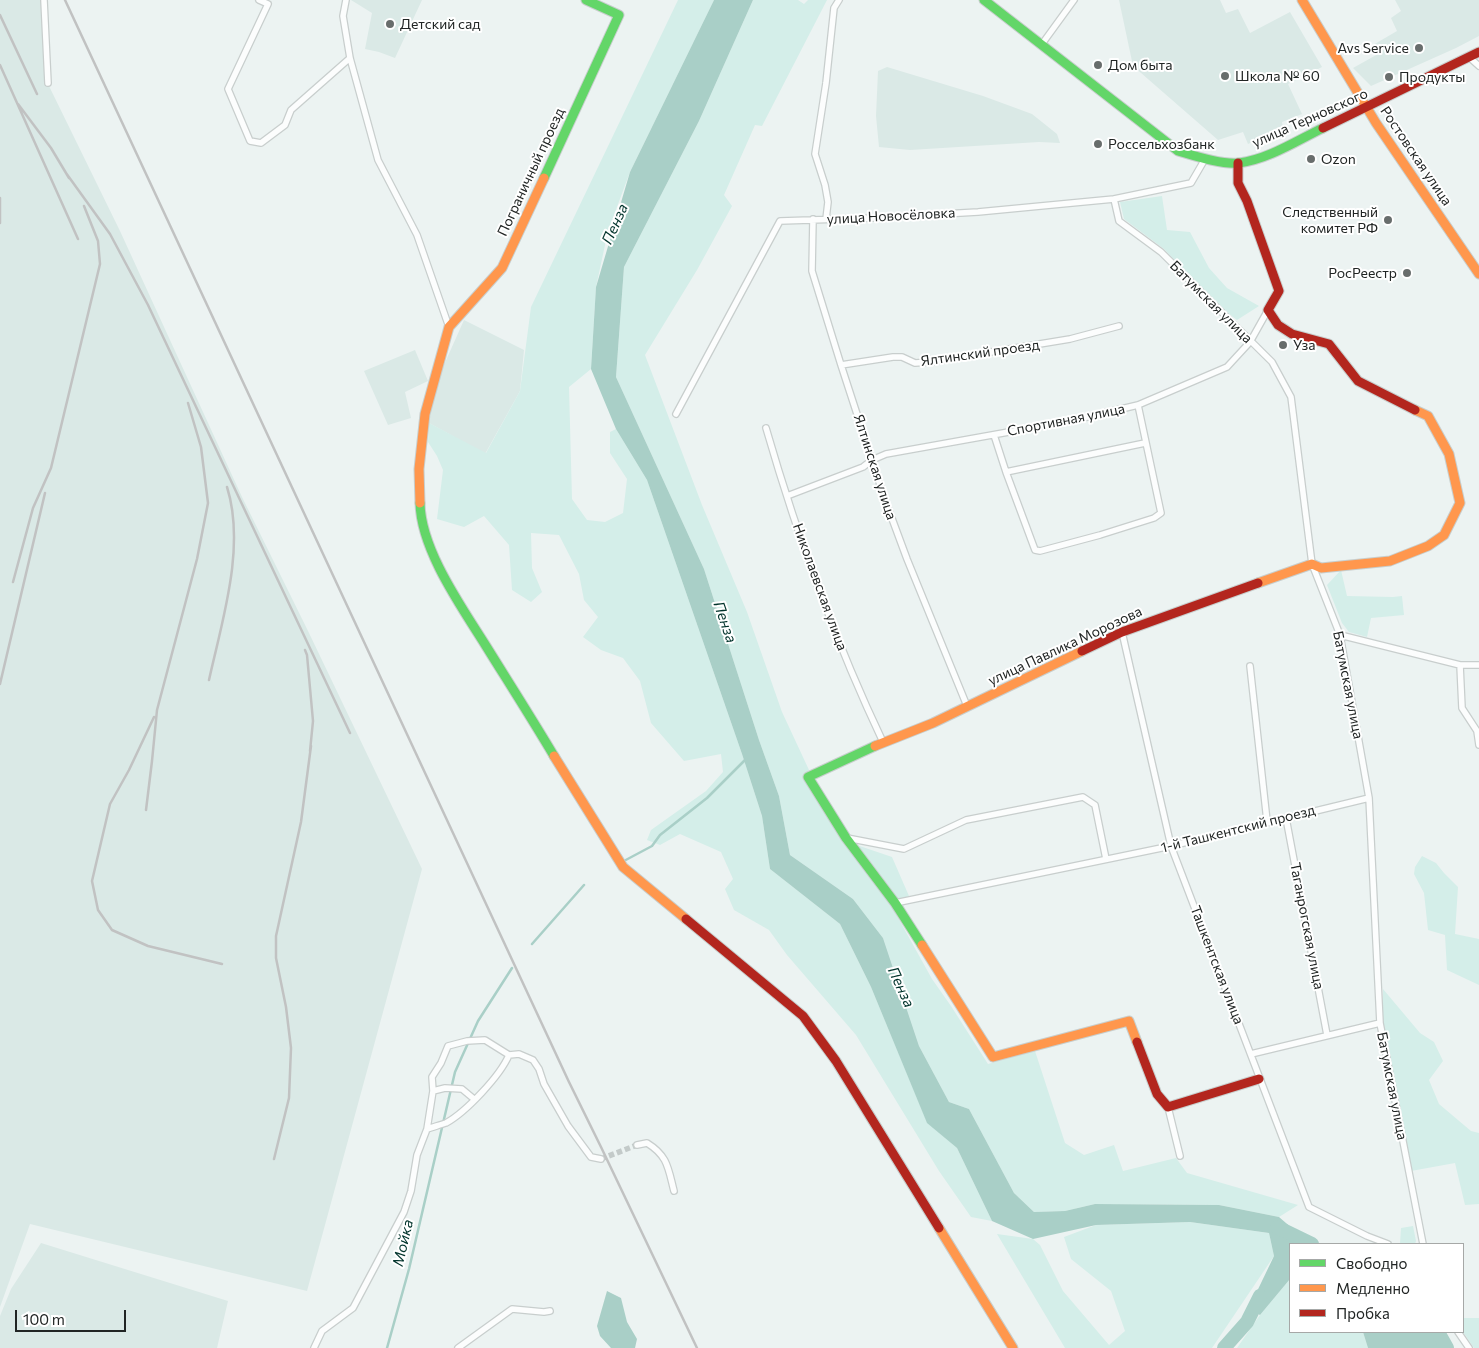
<!DOCTYPE html>
<html>
<head>
<meta charset="utf-8">
<style>
	body { margin:0 }
	#map { position:relative; width:1479px; height:1348px; overflow:hidden; background:#ecf3f2; font-family:Commissioner,sans-serif }
	canvas { display:block }
	.legend { position:absolute; left:1289px; top:1243px; width:175px; height:90px; box-sizing:border-box; background:#fff; border:1px solid #a6a8a7; margin:0; padding:6px 9px; list-style:none; font-size:15px; color:#212524 }
	.legend li { display:flex; align-items:center; gap:10px; height:25px }
	.legend b { width:25px; border:1px solid #a6a8a7 }
	.scale { position:absolute; left:15px; top:1310px; width:111px; height:22px; box-sizing:border-box; border:2px solid #212524; border-top:0; padding-left:6px; font-size:15px; line-height:18px; white-space:nowrap; color:#212524; -webkit-text-stroke:4px #fff; paint-order:stroke }
</style>
</head>
<body>
<div id="map">
<canvas width="1479" height="1348"></canvas>
<ul class="legend">
<li><b style="height:6px;background:#63d668"></b>Свободно</li>
<li><b style="height:6px;background:#ff974d"></b>Медленно</li>
<li><b style="height:6px;background:#b3261e"></b>Пробка</li>
</ul>
<div class="scale">100 m</div>
</div>
<script>
const ctx = document.querySelector('canvas').getContext('2d');
ctx.lineJoin = 'round';
function fill(path, color) {
  ctx.fillStyle = color;
  ctx.fill(path, 'evenodd');
}
function strokePath(path, color, width, dash) {
  ctx.strokeStyle = color;
  ctx.lineWidth = width;
  ctx.lineCap = dash ? 'butt' : 'round';
  ctx.setLineDash(dash || []);
  ctx.stroke(path);
}
function label(font, color, halo, rows, align = 'center') {
  ctx.font = font + ' Commissioner,sans-serif';
  ctx.lineWidth = 4;
  ctx.setLineDash([]);
  ctx.textBaseline = 'middle';
  ctx.strokeStyle = halo;
  ctx.fillStyle = color;
  for (const [text, x, y, turn = 0] of rows) {
    ctx.save();
    ctx.translate(x, y);
    ctx.rotate((+turn || 0) * Math.PI / 180);
    ctx.textAlign = isNaN(turn) ? turn : align;
    if (halo) ctx.strokeText(text, 0, 0);
    ctx.fillText(text, 0, 0);
    ctx.restore();
  }
}
const built = new Path2D(`
	M0,0h44l4,84 72,147 122,266 67,136 113,236 -115,422 -277,-67 -30,83z
	M351,0h71l-27,58 -16,-6 -14,-3 7,-36z
	M1119,0h101l6,13 12,-4 12,24 40,-21 32,55 -34,17 14,30 -20,8 1,6 -35,16 -5,-12 -25,8 -85,-74z
	M1395,0h84v36l-23,12 -85,38 -18,-18 25,-14 -5,-9 24,-14 -6,-13 10,-7z
	M887,67l96,29 49,18 25,20 3,9 -21,-1 -129,8 -31,-3 -3,-31 2,-45z
	M464,320l60,30 -4,41 -35,63 -56,-31 6,-38z
	M415,350l13,31 -23,11 6,26 -23,7 -24,-54z
	M41,1243l187,58 -11,47h-217v-32l11,-27z`);
const green = new Path2D(`
	M678,0h36l-84,172 -22,59 -12,56 -5,82 -22,18 3,112 15,21 18,2 18,-9 4,-34 -17,-26v-21l6,-3 31,51 95,274 20,62 8,53 70,55 31,63 56,135 30,26 35,73 -21,-4 -32,-46 -83,-136 -69,-80 -18,-25 -35,-20 -9,-21 8,-10 -12,-27 -41,-18 -20,11 -13,-5 4,-10 55,-39 17,-19 -2,-18 -37,7 -33,-38 -11,-42 -17,-23 -22,-8 -18,-13 15,-20 -14,-17 -5,-26 -20,-39 -28,-2 1,35 10,24 -11,10 -19,-12 -3,-45 -25,-29 -20,11 -27,-8 6,-49 -6,-14 -9,-14 1,-19 57,30 34,-62 11,-84z
	M753,0h45l6,4 4,-4h19l-65,126 -7,-1 -31,70 8,11 -35,64 -52,85 57,150 45,107 35,100 27,58 -6,7 39,63 50,17 17,39 -18,9 41,74 19,27 37,58 47,-13 30,92 19,12 30,-10 9,26 53,-13 11,15 111,32 -19,12 -60,-12 -124,-1 -30,7 -31,1 -20,-19 -45,-84 -20,-7 -30,-56 -36,-108 -30,-39 -63,-44 -11,-59 -20,-56 -55,-171 -88,-192 8,-110 75,-146z
	M1162,196l5,34 23,2 19,36 18,20 32,18 -22,14 -21,-16 -52,-55 -40,-30 -4,-17z
	M1341,570l6,26 46,1 9,-1 2,19 -33,3 -4,19 -18,-5 -7,-9 -15,-38z
	M1422,856l14,7 8,10 14,14 -3,47 24,5v46l-32,-15 -2,-35 -17,-5 -4,-37 -10,-19 1,-7z
	M1383,989l37,44 14,9 9,19 -14,19 10,24 32,27 8,2v71l-14,1 -10,-42 -44,8 -28,-148z
	M1190,1222l79,11 5,23 -62,92h-147l-68,-114 36,5 7,6 23,46 46,54 16,-14 -14,-40 -40,-32 -7,-22 32,-12z
	M1413,1226l3,15 -1,3h-15l1,-16z
	M1290,1279v53h73l5,16h-131l23,-33z
	M1463,1318h16v30h-5l-11,-16z`);
const water = new Path2D(`
	M714,0h39l-54,121 -75,146 -8,110 88,192 55,171 20,56 11,59 63,44 30,39 36,108 30,56 20,7 45,84 20,19 31,-1 30,-7 124,1 60,12 14,12 3,15h-6v35l-30,36 -11,-7 25,-52 -5,-23 -79,-11 -94,3 -63,14 -41,-18 -35,-73 -30,-25 -56,-136 -31,-63 -70,-55 -8,-53 -20,-62 -95,-274 -31,-51 -25,-60 5,-82 34,-115z
	M607,1291l14,7 6,24 10,17 -2,9h-24l-11,-12 -3,-10z
	M1363,1332h75l9,16h-79z`);
const stream = new Path2D(`
	M622,862l30,-16 8,-11 47,-37 39,-39
	M532,944l52,-59
	M387,1348l22,-79 46,-197 23,-51 34,-53`);
const river = new Path2D(`
	M1277,1227l35,17
	M1438,1332l9,16
	M1224,1348l23,-26 13,-26`);
const streetTunnel = new Path2D(`
	M601,1159l36,-14`);
const street = new Path2D(`
	M44,0l4,83
	M259,0l9,4 -40,85 22,52 11,2 24,-18 6,-15 59,-52
	M346,0l-3,16 7,42 28,102 39,75 32,92
	M1042,44l32,-44
	M1469,57l10,9
	M1114,199l5,22 42,31 111,110 19,35 21,167 28,71 29,163 11,225 43,221
	M813,219l-1,52 29,94 43,132 23,62 60,147
	M826,219l2,-17 -3,-17 -10,-31 11,-71 8,-75 5,-8
	M841,365l52,-8h9l13,6 15,-1 140,-23 49,-13
	M676,414l104,-193 93,-3 105,-6 136,-13 77,-16 14,-24
	M766,428c31,107 69,213 117,314
	M994,435l12,37 29,78 5,1 60,-16 54,-17 7,-5 -23,-108
	M1006,472l139,-29
	M787,496l76,-29 9,-7 14,-6 184,-33 68,-16 89,-38 23,-25 18,-32
	M1122,632l49,214 138,361 58,29 21,8
	M1340,635l120,30h19
	M1460,665l2,43 15,23 2,14
	M1250,666l17,155
	M1286,818l41,217
	M847,838l57,11 62,-29 117,-23 12,8 11,54
	M895,903l276,-57 198,-48
	M1251,1054l129,-31
	M433,1091l12,-3 17,1 12,10
	M1168,1107l12,49
	M427,1129l6,-38 -1,-14 9,-14 7,-17 19,-5 18,-1 24,15 10,-1 14,6 6,9 5,15 24,42 23,31 10,2
	M637,1145l10,-2c21,13 21,25 27,48
	M1458,1332l11,16
	M314,1348l8,-17 31,-23 51,-96 7,-21 6,-36 10,-26c6,-2 13,-4 19,-6 20,-11 54,-47 63,-68
	M458,1348l54,-39 32,3 6,-1`);
const fast = new Path2D(`
	M984,0l194,151c17,5 44,14 61,12 30,-4 57,-22 84,-35
	M544,178l75,-163 -33,-15
	M420,503c1,47 41,103 66,143 23,37 46,73 68,110
	M875,746l-67,31 38,61 49,65 27,42`);
const slow = new Path2D(`
	M1302,0l74,123 103,151
	M420,503l-1,-34 6,-55 24,-87 53,-59 42,-90
	M1258,583l54,-19 9,4 69,-7 38,-15 16,-11 16,-32 -11,-49 -21,-38 -13,-6
	M875,746l58,-23 149,-72
	M554,756l69,111 63,52
	M922,945l71,112 136,-36 8,21
	M939,1228l74,120`);
const jam = new Path2D(`
	M1323,128l156,-76
	M1238,163v20l9,18 32,90 -11,19 10,15 14,9 37,10 29,37 57,29
	M1082,651l40,-19 136,-49
	M686,919l117,97 33,45 103,167
	M1137,1042l20,52 11,13 91,-28`);
const rail = new Path2D(`
	M65,0l504,1082 32,65 96,201
	M0,15l37,79
	M0,65l78,174
	M18,104l33,44 18,30
	M66,173l44,61 38,71 202,428
	M0,198v25
	M13,582l20,-74 18,-40 49,-204 -2,-23 -14,-35
	M305,650l2,5 6,66 -3,30
	M209,680c13,-59 37,-133 18,-193
	M0,684l45,-191
	M154,717l-25,53 -19,34 -18,77 6,29 14,20 36,16 74,18
	M146,810l6,-49 5,-51 40,-151 11,-56 -7,-56 -13,-44
	M274,1159l15,-61 2,-50 -5,-41 -10,-49v-22l25,-114 10,-76`);
const markers = [
	[390,24,5,"#686d6c"],
	[1419,48,5,"#686d6c"],
	[1098,65,5,"#686d6c"],
	[1225,76,5,"#686d6c"],
	[1389,77,5,"#686d6c"],
	[1098,144,5,"#686d6c"],
	[1311,159,5,"#686d6c"],
	[1388,220,5,"#686d6c"],
	[1407,273,5,"#686d6c"],
	[1283,345,5,"#686d6c"]
];
const poiNames = [
	["Детский сад",400,24],
	["Avs Service",1409,48,"right"],
	["Дом быта",1108,65],
	["Школа № 60",1235,76],
	["Продукты",1399,77],
	["Россельхозбанк",1108,144],
	["Ozon",1321,159],
	["Следственный",1378,212,"right"],
	["комитет РФ",1378,228,"right"],
	["РосРеестр",1397,273,"right"],
	["Уза",1293,345]
];
const streetNames = [
	["улица Терновского",1310,118,-24],
	["Ростовская улица",1416,156,56],
	["Пограничный проезд",531,172,-65],
	["улица Новосёловка",891,216,-3],
	["Батумская улица",1211,302,45],
	["Ялтинский проезд",980,353,-8],
	["Спортивная улица",1066,420,-11],
	["Ялтинская улица",875,467,72],
	["Николаевская улица",820,587,70],
	["улица Павлика Морозова",1065,646,-25],
	["Батумская улица",1348,685,79],
	["1-й Ташкентский проезд",1238,829,-14],
	["Таганрогская улица",1307,926,79],
	["Ташкентская улица",1217,965,69],
	["Батумская улица",1392,1086,79]
];
const waterNames = [
	["Пенза",615,224,-66],
	["Пенза",725,622,71],
	["Пенза",901,987,65],
	["Мойка",403,1243,-77]
];
fill(built, '#dae9e6');
fill(green, '#d4eee9');
fill(water, '#a9cfc7');
strokePath(stream, '#a9cfc7', 2.5);
strokePath(river, '#a9cfc7', 14);
strokePath(streetTunnel, '#c3cac9', 5.5, [5.5, 3]);
strokePath(street, '#c8cecd', 8);
strokePath(fast, '#c8cecd', 11);
strokePath(slow, '#c8cecd', 11);
strokePath(jam, '#c8cecd', 11);
strokePath(street, '#fcfdfd', 5.5);
strokePath(fast, '#63d668', 9);
strokePath(slow, '#ff974d', 9);
strokePath(jam, '#b3261e', 9);
strokePath(rail, '#c1c2c2', 2.5);
for (const [x, y, r, color] of markers) {
  const dot = new Path2D();
  dot.arc(x, y, r, 0, 2 * Math.PI);
  ctx.fillStyle = color;
  ctx.fill(dot);
  strokePath(dot, '#fff', 2);
}
label('14px', '#212524', '#fff', poiNames, 'left');
label('14px', '#212524', '#fff', streetNames);
label('italic 15px', '#00332b', '#fff', waterNames);
</script>
</body>
</html>
